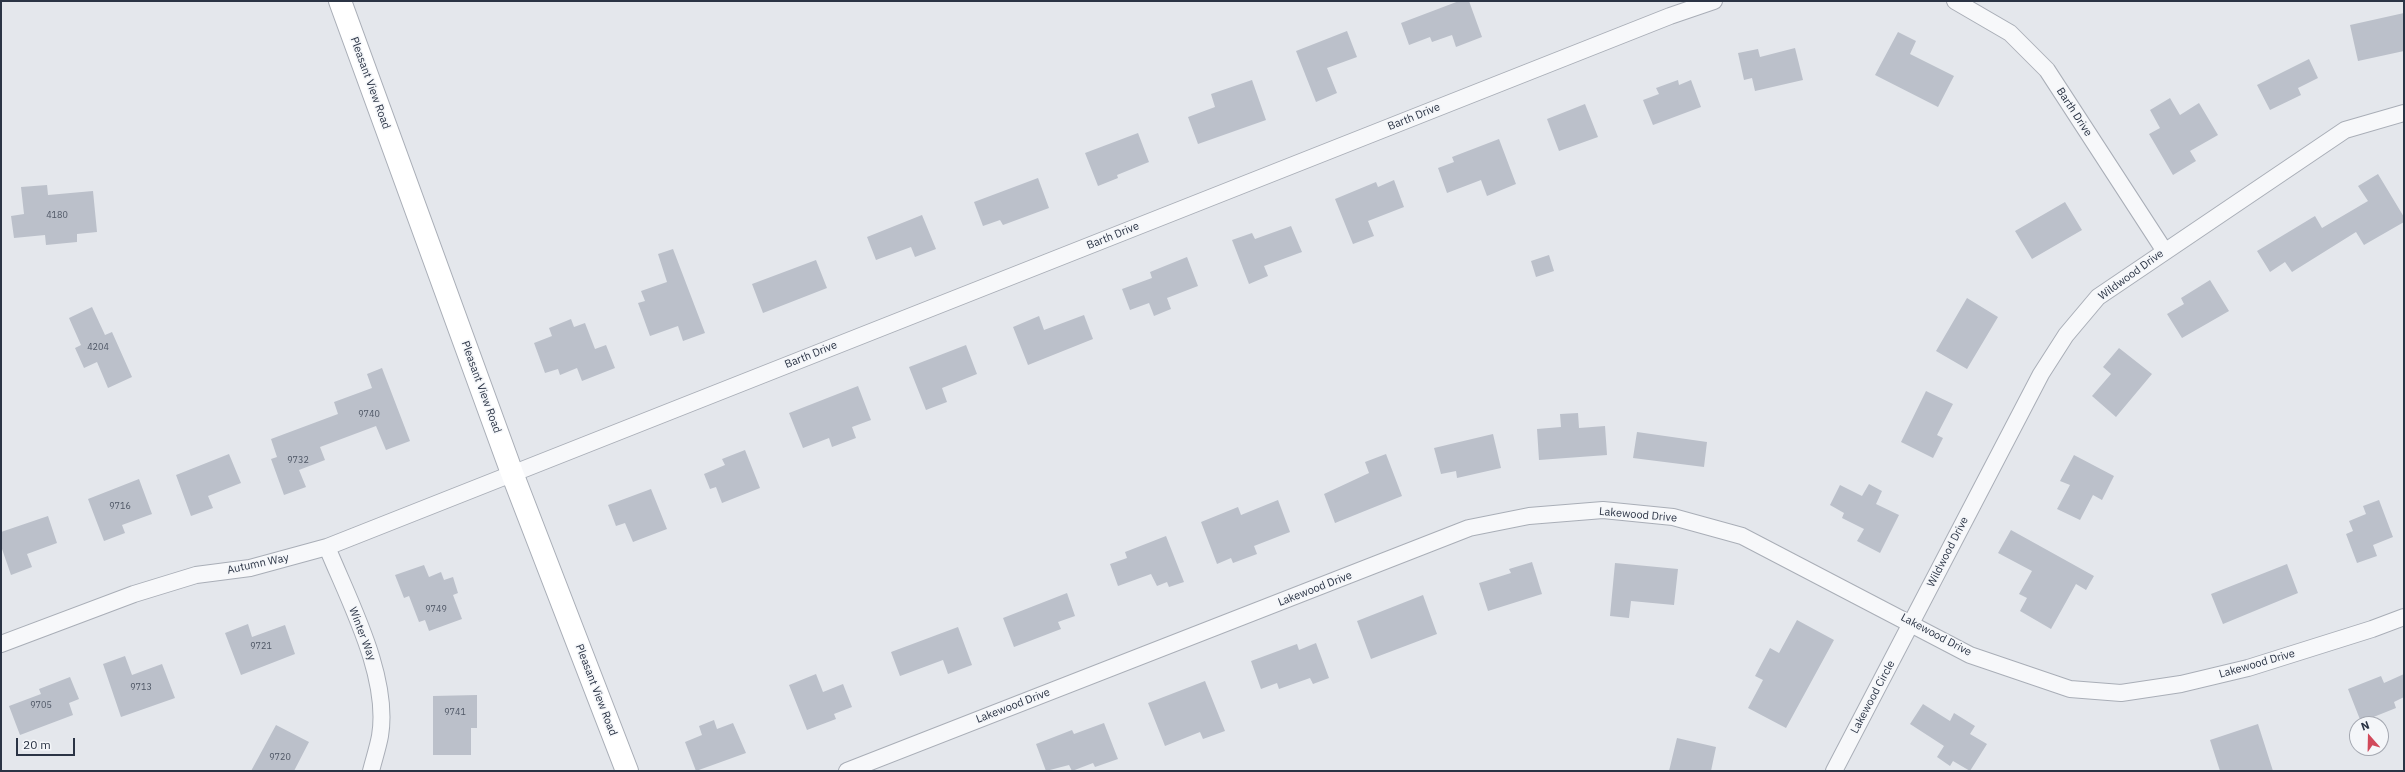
<!DOCTYPE html>
<html>
<head>
<meta charset="utf-8">
<style>
	body { margin:0 }
	#map { position:relative; width:2405px; height:772px; overflow:hidden; background:#e4e7ec; font-family:"IBM Plex Sans",sans-serif }
	canvas { display:block }
	.frame { position:absolute; inset:0; border:2px solid #2b3445; pointer-events:none }
	.north { position:absolute; left:2349px; top:716px; width:40px; height:40px; box-sizing:border-box; background:#f4f6f9; border:1px solid #a4a8b1; border-radius:50%; rotate:340deg; font-size:11px; font-weight:700; line-height:16px; text-align:center; color:#2b3445 }
	.north::after { content:''; display:block; margin:auto; width:14px; height:18px; background:#d1495b; clip-path:polygon(50% 0,100% 100%,50% 72%,0 100%) }
	.scale { position:absolute; left:16px; top:738px; width:59px; height:18px; box-sizing:border-box; border:2px solid #2b3445; border-top:0; padding-left:5px; font-size:12px; line-height:14px; white-space:nowrap; color:#2b3445; -webkit-text-stroke:3px #f4f6f9; paint-order:stroke }
</style>
</head>
<body>
<div id="map">
<canvas width="2405" height="772"></canvas>
<div class="frame"></div>
<div class="north">N</div>
<div class="scale">20 m</div>
</div>
<script>
const ctx = document.querySelector('canvas').getContext('2d');
ctx.lineJoin = 'round';
function fill(path, color) {
  ctx.fillStyle = color;
  ctx.fill(path, 'evenodd');
}
function strokePath(path, color, width, dash) {
  ctx.strokeStyle = color;
  ctx.lineWidth = width;
  ctx.lineCap = dash ? 'butt' : 'round';
  ctx.setLineDash(dash || []);
  ctx.stroke(path);
}
function label(font, color, halo, rows, align = 'center') {
  ctx.font = font + ' "IBM Plex Sans",sans-serif';
  ctx.lineWidth = 3;
  ctx.setLineDash([]);
  ctx.textBaseline = 'middle';
  ctx.strokeStyle = halo;
  ctx.fillStyle = color;
  for (const [text, x, y, turn = 0] of rows) {
    ctx.save();
    ctx.translate(x, y);
    ctx.rotate((+turn || 0) * Math.PI / 180);
    ctx.textAlign = isNaN(turn) ? turn : align;
    if (halo) ctx.strokeText(text, 0, 0);
    ctx.fillText(text, 0, 0);
    ctx.restore();
  }
}
const building = new Path2D(`
	M1459,1h10l13,36 -26,10 -4,-12 -20,7 -2,-5 -21,8 -8,-22z
	M2404,13v38l-46,10 -8,-36z
	M1347,31l10,26 -30,11 10,25 -21,9 -20,-51z
	M1898,32l18,9 -6,13 44,22 -16,31 -63,-32z
	M1795,48l8,32 -48,11 -3,-13 -8,2 -6,-27 20,-4 2,8z
	M2309,59l9,19 -20,10 3,7 -31,15 -13,-25z
	M1252,80l14,40 -68,24 -10,-27 27,-10 -4,-13z
	M1678,80l1,5 12,-5 10,27 -48,18 -10,-25 16,-6 -3,-6z
	M2170,98l10,17 19,-12 19,32 -28,16 6,10 -23,14 -24,-41 11,-6 -10,-18z
	M1585,104l13,33 -39,14 -12,-32z
	M1138,133l11,29 -32,13 1,3 -20,8 -13,-33z
	M1499,139l17,45 -29,12 -6,-16 -34,13 -9,-25 16,-6 -2,-5z
	M2378,174l26,43v5l-40,23 -8,-13 -64,40 -7,-10 -15,10 -13,-21 58,-35 7,12 46,-27 -10,-15z
	M1038,178l11,30 -46,17 -3,-5 -17,6 -9,-24z
	M1394,180l10,27 -36,14 6,15 -21,8 -18,-45 41,-17 2,5z
	M47,185l1,10 45,-4 4,41 -20,2v8l-31,3 -1,-10 -31,3 -3,-22 13,-2 -3,-27z
	M2065,202l17,28 -50,29 -17,-28z
	M922,215l14,34 -21,8 -4,-10 -35,13 -9,-23z
	M1291,226l11,26 -38,14 4,10 -19,8 -17,-44 20,-7 3,6z
	M673,249l32,84 -22,8 -5,-15 -28,10 -12,-33 7,-2 -4,-10 26,-9 -9,-28z
	M1549,255l5,16 -18,6 -5,-16z
	M1187,257l11,29 -31,12 4,11 -17,7 -5,-13 -19,7 -8,-21 30,-11 -2,-6z
	M816,260l11,28 -64,25 -11,-29z
	M2210,280l19,31 -47,27 -15,-24 17,-10 -3,-6z
	M1967,298l31,19 -31,52 -31,-18z
	M92,307l13,28 7,-3 20,45 -24,11 -11,-26 -13,6 -9,-20 6,-3 -12,-27z
	M1084,315l9,24 -65,26 -15,-38 26,-11 5,14z
	M571,319l3,8 11,-4 10,26 11,-4 9,23 -33,13 -5,-13 -17,7 -2,-6 -13,4 -11,-30 18,-7 -3,-8z
	M966,345l11,29 -35,14 5,14 -21,8 -17,-43z
	M2119,348l33,26 -36,43 -24,-21 19,-22 -8,-7z
	M382,368l28,73 -24,9 -10,-24 -56,21 5,13 -26,10 7,17 -22,8 -13,-36 6,-2 -6,-18 67,-25 -4,-12 38,-14 -5,-14z
	M858,386l13,34 -19,7 4,11 -24,9 -3,-9 -26,10 -14,-35z
	M1926,391l27,13 -16,31 6,3 -10,20 -32,-16z
	M1578,413l1,15 26,-2 2,29 -68,5 -2,-31 24,-2 -1,-13z
	M1637,432l70,10 -3,25 -71,-9z
	M1493,434l8,34 -44,10 -1,-7 -15,3 -7,-26z
	M745,450l15,38 -38,15 -6,-16 -6,2 -6,-15 21,-9 -3,-6z
	M229,454l12,29 -33,13 5,12 -22,8 -15,-41z
	M1386,454l16,42 -67,27 -11,-29 45,-21 -4,-11z
	M2074,455l40,21 -12,24 -9,-5 -13,25 -23,-11 13,-24 -10,-4z
	M139,479l13,35 -30,11 3,8 -21,8 -16,-42z
	M1869,484l13,7 -6,13 23,11 -19,38 -23,-12 7,-12 -22,-11 2,-5 -14,-8 10,-20 22,11z
	M651,489l16,40 -34,13 -8,-19 -9,3 -8,-21z
	M1278,500l12,32 -36,14 3,8 -24,9 -2,-5 -14,6 -16,-42 37,-15 3,8z
	M2379,500l14,37 -20,8 4,11 -20,7 -11,-29 7,-3 -4,-10 17,-7 -3,-8z
	M48,516l9,27 -30,11 5,13 -21,8 -10,-29v-14z
	M2011,530l83,46 -8,14 -10,-6 -25,45 -31,-18 7,-13 -8,-4 13,-23 -34,-18z
	M1166,536l18,46 -15,5 -2,-5 -10,4 -6,-12 -33,12 -8,-22 17,-6 -2,-6z
	M1532,562l10,32 -54,17 -9,-28 32,-10 -2,-4z
	M1615,563l63,6 -4,36 -43,-4 -2,17 -19,-2z
	M2287,564l11,29 -75,31 -12,-30z
	M424,565l5,12 12,-5 3,8 9,-3 5,16 -5,2 9,24 -33,12 -4,-11 -6,2 -10,-26 -5,2 -9,-23z
	M1067,593l8,23 -17,6 3,7 -47,18 -11,-29z
	M1423,595l14,39 -66,25 -14,-38z
	M1797,620l37,20 -48,88 -38,-20 15,-28 -8,-4 15,-28 9,5z
	M248,624l4,13 33,-12 10,29 -54,21 -16,-42z
	M958,627l14,38 -24,9 -5,-14 -43,16 -9,-24z
	M1316,643l13,35 -16,6 -3,-6 -31,11 -2,-6 -16,6 -10,-28 46,-17 2,6z
	M125,656l7,19 30,-11 13,34 -54,19 -18,-53z
	M816,674l7,18 20,-8 9,23 -18,7 2,5 -29,11 -18,-45z
	M2404,674v23l-10,5 2,6 -35,14 -13,-33 33,-13 3,7z
	M70,677l9,22 -10,4 4,12 -53,20 -11,-29 32,-12 -2,-5z
	M1205,681l20,50 -22,8 -3,-7 -35,14 -17,-43z
	M477,695v33h-6v27h-38v-59z
	M1923,704l27,17 4,-8 21,13 -5,8 17,10 -17,27 -17,-10 -3,5 -13,-9 7,-11 -34,-22z
	M714,720l3,9 16,-6 13,30 -50,18 -11,-29 17,-7 -3,-9z
	M1104,723l14,36 -23,8 -2,-4 -21,8 -3,-6 -23,6 -10,-27 36,-14 2,4z
	M2258,724l15,47h-53l-10,-31z
	M276,725l33,17 -15,29h-43z
	M1677,738l39,9 -5,24h-42z`);
const street = new Path2D(`
	M1955,1l55,32 37,37 117,180
	M327,547c22,54 63,130 53,189 -2,11 -6,23 -9,35
	M1,644l133,-50 62,-19 54,-7 77,-21 1343,-531 44,-15
	M847,771l622,-243 60,-12 74,-6 70,7 69,19 228,119 100,34 51,4 60,-9 67,-16 124,-39 32,-12
	M1834,771l207,-397 25,-39 32,-38 247,-167 59,-17`);
const secondary = new Path2D(`
	M340,1l172,472 115,298`);
const numberNames = [
	["4180",57,215],
	["4204",98,347],
	["9740",369,414],
	["9732",298,460],
	["9716",120,506],
	["9749",436,609],
	["9721",261,646],
	["9713",141,687],
	["9705",41,705],
	["9741",455,712],
	["9720",280,757]
];
const streetNames = [
	["Pleasant View Road",370,83,70],
	["Barth Drive",2074,112,57],
	["Barth Drive",1414,117,-22],
	["Barth Drive",1113,236,-22],
	["Wildwood Drive",2131,275,-36],
	["Barth Drive",811,355,-22],
	["Pleasant View Road",481,387,70],
	["Lakewood Drive",1638,515,5],
	["Wildwood Drive",1948,552,-63],
	["Autumn Way",258,564,-12],
	["Lakewood Drive",1315,589,-21],
	["Winter Way",362,634,69],
	["Lakewood Drive",1936,635,28],
	["Lakewood Drive",2257,664,-16],
	["Pleasant View Road",596,690,69],
	["Lakewood Circle",1873,697,-62],
	["Lakewood Drive",1013,706,-21]
];
fill(building, '#bbc0ca');
strokePath(street, '#a9aeb7', 18);
strokePath(secondary, '#a9aeb7', 24);
strokePath(street, '#f7f8fa', 16);
strokePath(secondary, '#fff', 22);
label('9px', '#4f5766', null, numberNames);
label('11px', '#2b3445', '#f4f6f9', streetNames);
</script>
</body>
</html>
